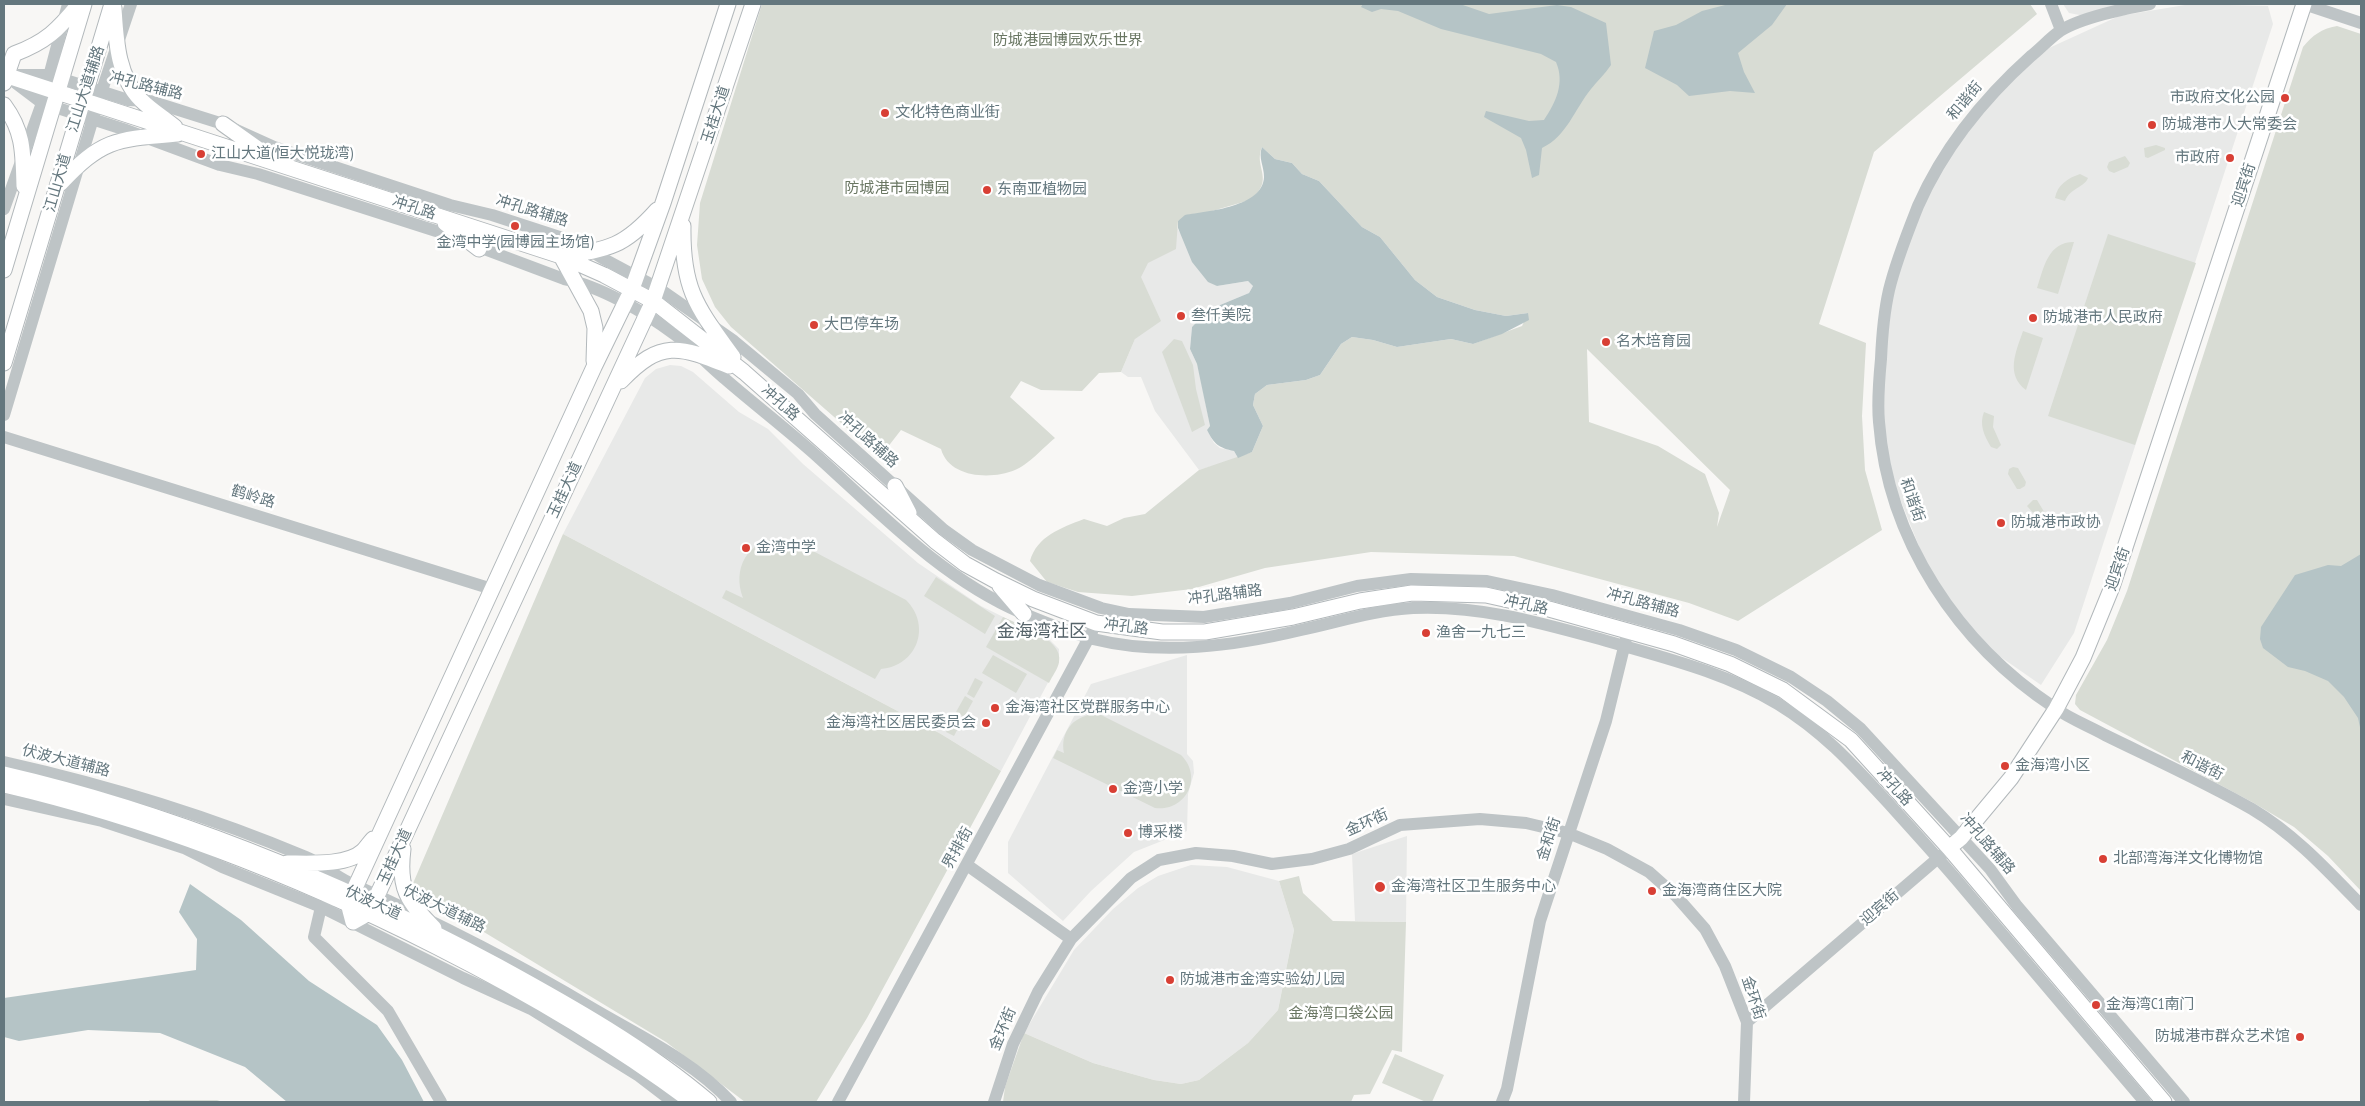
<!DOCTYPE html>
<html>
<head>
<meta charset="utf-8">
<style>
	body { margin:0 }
	#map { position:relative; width:2365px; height:1106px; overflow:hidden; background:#f8f7f5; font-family:"PT Sans Narrow",sans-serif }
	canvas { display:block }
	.frame { position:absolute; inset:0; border:5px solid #64777e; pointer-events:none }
</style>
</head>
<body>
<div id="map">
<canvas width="2365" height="1106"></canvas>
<div class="frame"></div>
</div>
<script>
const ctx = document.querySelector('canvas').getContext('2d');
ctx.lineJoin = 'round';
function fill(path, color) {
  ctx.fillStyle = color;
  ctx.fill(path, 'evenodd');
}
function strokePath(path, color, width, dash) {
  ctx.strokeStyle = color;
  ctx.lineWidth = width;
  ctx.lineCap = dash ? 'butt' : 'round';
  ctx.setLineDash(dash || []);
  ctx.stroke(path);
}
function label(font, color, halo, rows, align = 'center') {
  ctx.font = font + ' "PT Sans Narrow","Noto Sans SC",sans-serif';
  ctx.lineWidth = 5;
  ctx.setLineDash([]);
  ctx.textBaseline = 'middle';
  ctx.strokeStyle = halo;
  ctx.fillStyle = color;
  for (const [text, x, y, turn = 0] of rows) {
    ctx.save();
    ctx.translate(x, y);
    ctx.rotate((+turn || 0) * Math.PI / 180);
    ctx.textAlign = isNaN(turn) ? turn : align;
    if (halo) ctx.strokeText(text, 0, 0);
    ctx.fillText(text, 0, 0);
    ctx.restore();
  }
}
const built = new Path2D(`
	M2063,4h58l-36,12 -16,-3z
	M2191,4l77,2 5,18 -199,609 -33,52 -59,-41 -51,-68 -37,-92 -12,-55v-67l12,-88 34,-79 30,-52 51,-62 40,-33 70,-32z
	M1139,173l78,113 31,-5 5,5 -4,7 -41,17 -16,17 -2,22 7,15 4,16 9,46 -3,4 7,13 6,5 14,3 4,7 -39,12 -44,-59 -14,-34h-13l-7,-5 14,-33 6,-62z
	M670,365l11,1 12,6 46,40 29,17 35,35 115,99 63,43 69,34 9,9v13l-58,109 -60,-37 -378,-200 82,-156 11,-9z
	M1187,655v99l6,7 1,12 -6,21 -1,37 -53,21 -43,39 -28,30 -55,-48v-31l83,-158z
	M1407,836l-1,86 -51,-1 -3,-67z
	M1191,865l36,2 52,14 15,49 -16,80 -30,33 -49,37 -18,4 -27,-4 -61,-17 -69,-30 50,-83 39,-41 25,-21 20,-12z`);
const green = new Path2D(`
	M762,4h1268l7,10 -163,138 -55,172 47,19 -4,73 3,54 17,60 -144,91 -49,-18 -175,-47 -143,-4 -106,16 -73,21 -60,7 -54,-4 -31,-10 -17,-21c7,-25 31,-33 54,-42l23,7 17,-8 21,-4 54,-44 53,-18 11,-26 -10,-21 2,-11 12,-9 39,-5 14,-5 21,-31 11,-7 21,3 24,7 54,-8 22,5 49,-18 6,-13 -22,3 -31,-6 -38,-13 -22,-17 -35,-43 -18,-10 -43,-46 -17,-7 -10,-11 -17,-4 -13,-12c-9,21 14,32 -12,53l-72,21 -2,28 -28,14 -7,14 20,44 -26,18 -14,33 -22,1 -17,18 -41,-1 -20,-9 -11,16 45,41c-11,9 -28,28 -40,32 -24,10 -66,8 -74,-21l-40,-19 -21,27 -149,-130 -16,-20 -13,-28 -5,-34 3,-42zM1587,349l143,141 -13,37 2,-14 -14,-39 -47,-28 -69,-24z
	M2337,26l24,8v857l-33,-35 -34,-29 -42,-25 -172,-92 -5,-6 1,-9 31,-55 20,-49 176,-544c10,-12 18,-18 34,-21z
	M2156,145l9,3v2l-17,8 -3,-1 -1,-9z
	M2125,156l5,7 -2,4 -14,6 -5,-2 -2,-4 2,-5z
	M2080,174l8,4c-3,9 -18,10 -23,23l-10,-3c2,-13 13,-20 25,-24z
	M2108,234l88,29 -61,182 -87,-29z
	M2074,242l-16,52 -21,-6c7,-21 11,-46 37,-46z
	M2023,331l20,7 -17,52c-21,-16 -10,-38 -3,-59z
	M1174,339l8,2 11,24 3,24 9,36 -13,7 -30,-80z
	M1984,412l10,4 -1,11 8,18 -4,4 -6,-2c-7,-11 -12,-23 -7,-35z
	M2013,467l5,1 8,14 -1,4 -5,3h-3l-9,-15 1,-5z
	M2033,500h4l9,15 -2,4 -9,-4 -8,-9z
	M563,534l378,200 60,37 -134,247 -51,84h-71l-79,-60 -255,-154z
	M779,538l15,3 112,59c26,26 11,66 -25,69l-6,10 -153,-81 4,-8 17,8c-11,-29 4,-57 36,-60z
	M936,577l59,39 -10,18 -61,-38z
	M1003,617c16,8 61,22 56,45 -1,7 -7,14 -10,21l-63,-36z
	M993,655l34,19 -11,19 -34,-20z
	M975,678l8,4 -9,16 -7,-4z
	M965,696l8,5 -9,16 -8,-5z
	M1093,714l8,1 80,40c23,23 4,57 -26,53l-102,-50 4,-8 7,3c-4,-21 9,-36 29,-39z
	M955,715l8,4 -9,17 -8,-4z
	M1299,876l4,17 30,28 73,1 -4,130 -10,-2 -22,44 -16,1 -3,7h-348l2,-15 19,-54 69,30 61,17 27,4 18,-4 49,-37 30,-33 16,-80 -15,-49z
	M1395,1054l49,21 -12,27h-6l-44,-19z
	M150,1100h67l6,2h-76z`);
const water = new Path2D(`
	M1363,4h97l29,10 68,-9 14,2 35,16 5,42c-6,9 -14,16 -20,24 -17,21 -24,47 -49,59l-3,27 -7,3 -6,-28 -5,-12 -37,-21 2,-6 43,10 15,-1c12,-18 21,-37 12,-58l-15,-8 -100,-25 -43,-18 -17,-2 -9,3 -11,-5z
	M1729,4h58l-15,21 -34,28 6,19 11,21 -25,-2 -41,5 -12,-11 -32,-17 9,-37 22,-6 26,-14z
	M1262,147l13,12 17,4 10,11 17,7 43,46 18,10 35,43 22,17 38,13 31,6 22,-3 1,7 -27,14 -29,10 -22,-5 -54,8 -24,-7 -21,-3 -11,7 -21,31 -14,5 -39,5 -12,9 -2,11 10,21 -11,26 -14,6 -4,-7c-15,-3 -20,-7 -27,-21l3,-4 -13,-62 -7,-15 2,-22 16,-17 41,-17 4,-7 -5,-5 -31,5 -9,-4 -16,-20 -14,-34v-7l7,-6c23,-4 78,-8 79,-38 0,-11 -6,-19 -2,-30z
	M2361,554v178l-3,-14 -14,-21 -16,-16 -23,-10 -17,-4 -25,-19 -3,-9 1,-12 34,-52 33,-10 13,1z
	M190,884l51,36 68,61 68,44 25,35 22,42h-137l-42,-35 -85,-34 -72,-3 -69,11 -15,-4v-39l192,-28 1,-31 -18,-27z`);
const minor = new Path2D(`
	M2051,4l10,26
	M2150,4c-24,4 -70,14 -90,27 -10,7 -19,17 -29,25 -48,43 -87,91 -113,150 -11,28 -22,55 -29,84 -5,22 -7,46 -8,69 -2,21 -4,42 -2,63 9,118 79,222 176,286 15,11 34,18 50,27 49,24 100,47 147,74 42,25 75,61 109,96
	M2304,4l57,19
	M13,75h37l78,25 22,1 73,23 51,23 176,58 42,10 86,28 24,15 56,30 76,53 64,53 17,20 129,116 28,20 67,35 62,23 28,6 75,3 86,-14 67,-17 54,-7 76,2 65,14 127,35 57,20 55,27 36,24 34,28 129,140 27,37 167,196
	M9,78l33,25 81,26 97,36 38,9 178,57 128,48c35,7 81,33 110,55 18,13 33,30 50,44 31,27 64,52 95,80 63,57 124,121 203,155 23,9 48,20 71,26 68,17 141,7 208,-9 37,-8 74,-20 112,-22 65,-3 125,14 187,31 61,18 123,32 178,65 46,28 77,63 113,102 25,28 51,56 75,85 60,71 119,141 179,211
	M4,209l38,-106 26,-99
	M4,415l93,-310 34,-101
	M4,437l488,152
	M4,762c103,23 205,54 302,95 15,6 27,18 42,25 83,38 164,78 242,125 49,29 102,53 141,95
	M4,799l98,22 82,27 38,19 99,40 142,71 68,31 108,67 34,26
	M967,865l104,74
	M328,906l-7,1 -7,30 74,74 53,91
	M1747,1022l197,-169
	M838,1102l254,-470
	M994,1102l19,-58 25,-52 33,-53 60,-61 28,-18 37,-7 37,3 39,8 40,-5 37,-10 51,-24 80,-6 46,4 42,10 39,16 42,23 27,24 29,33 20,37 22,56 -3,80
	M1502,1102l5,-13 33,-168 66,-200 20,-82`);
const major = new Path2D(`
	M728,4l-65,199 -31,86 -38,78 -246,536 5,19 16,-9 284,-612 100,-297
	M114,8c2,31 3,68 27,92 10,10 23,18 34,27
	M5,75l556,181 43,19 49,26 91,71 191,169 30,23 31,17 37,18 63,24 66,9h43l88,-15 67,-16 52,-8 74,2 63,14 125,35 56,20 53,26 68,50 98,108 215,254
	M4,83l10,-29c32,-12 44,-24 65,-50
	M4,105c20,27 19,48 20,81
	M223,124l45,32
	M60,184c43,-46 57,-45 118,-50
	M445,223l34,26
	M683,226c-1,64 14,81 50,131
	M561,256l30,55 4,17 -1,33
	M562,256c48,-7 62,-9 95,-46
	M4,270l80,-266
	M4,363l108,-359
	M621,381c40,-42 58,-35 108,-15
	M895,486l14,27
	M1000,586l24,28
	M4,774c173,40 337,108 494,192 73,40 148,82 211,136
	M4,785c151,35 295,92 433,162 89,45 175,95 255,155
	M1949,848l12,-10 50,-60 45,-69 27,-51 29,-71 192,-583
	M403,849c-5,39 4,52 31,79
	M287,863c21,0 60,3 76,-12 4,-4 7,-9 10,-12`);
const markers = [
	[2285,98,5,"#d83f34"],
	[885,113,5,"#d83f34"],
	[2152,125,5,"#d83f34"],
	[201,154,5,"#d83f34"],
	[2230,158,5,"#d83f34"],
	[987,190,5,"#d83f34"],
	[515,226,5,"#d83f34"],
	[1181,316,5,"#d83f34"],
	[2033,318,5,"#d83f34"],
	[814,325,5,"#d83f34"],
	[1606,342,5,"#d83f34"],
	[2001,523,5,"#d83f34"],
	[746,548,5,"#d83f34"],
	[1426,633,5,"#d83f34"],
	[995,708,5,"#d83f34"],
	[986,723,5,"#d83f34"],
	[2005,766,5,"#d83f34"],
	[1113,789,5,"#d83f34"],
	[1128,833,5,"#d83f34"],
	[2103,859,5,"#d83f34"],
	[1380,887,6,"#d83f34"],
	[1652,891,5,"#d83f34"],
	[1170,980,5,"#d83f34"],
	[2096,1005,5,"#d83f34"],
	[2300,1037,5,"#d83f34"]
];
const parkNames = [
	["防城港园博园欢乐世界",1068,41],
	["防城港市园博园",897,189],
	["金海湾口袋公园",1341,1014]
];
const streetNames = [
	["冲孔路辅路",146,86,14],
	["江山大道辅路",86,89,-72],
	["和谐街",1965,101,-50],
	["玉桂大道",716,115,-72],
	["江山大道",58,183,-74],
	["迎宾街",2244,185,-72],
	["冲孔路",414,208,18],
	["冲孔路辅路",532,211,17],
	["冲孔路",780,403,41],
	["冲孔路辅路",868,440,42],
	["玉桂大道",565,490,-65],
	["鹤岭路",253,497,17],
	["和谐街",1912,500,71],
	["迎宾街",2118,569,-71],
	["冲孔路辅路",1225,595,-7],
	["冲孔路辅路",1643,603,15],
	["冲孔路",1526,605,13],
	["冲孔路",1126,627,7],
	["伏波大道辅路",66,761,14],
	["和谐街",2202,766,27],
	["冲孔路",1894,787,48],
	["金环街",1367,823,-24],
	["金和街",1549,839,-72],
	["冲孔路辅路",1987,844,49],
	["界排街",958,848,-61],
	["玉桂大道",395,857,-65],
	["伏波大道",373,903,25],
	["迎宾街",1880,908,-41],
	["伏波大道辅路",444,909,26],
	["金环街",1753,998,72],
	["金环街",1003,1029,-67]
];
const poiNames = [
	["市政府文化公园",2275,98,"right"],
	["文化特色商业街",895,113],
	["防城港市人大常委会",2162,125],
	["江山大道(恒大悦珑湾)",211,154],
	["市政府",2220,158,"right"],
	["东南亚植物园",997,190],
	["金湾中学(园博园主场馆)",515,243,"center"],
	["叁仟美院",1191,316],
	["防城港市人民政府",2043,318],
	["大巴停车场",824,325],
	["名木培育园",1616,342],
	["防城港市政协",2011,523],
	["金湾中学",756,548],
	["渔舍一九七三",1436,633],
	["金海湾社区党群服务中心",1005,708],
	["金海湾社区居民委员会",976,723,"right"],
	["金海湾小区",2015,766],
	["金湾小学",1123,789],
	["博采楼",1138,833],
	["北部湾海洋文化博物馆",2113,859],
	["金海湾社区卫生服务中心",1391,887],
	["金海湾商住区大院",1662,891],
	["防城港市金湾实验幼儿园",1180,980],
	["金海湾C1南门",2106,1005],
	["防城港市群众艺术馆",2290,1037,"right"]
];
const quarterNames = [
	["金海湾社区",1042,632]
];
fill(built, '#e8e9e8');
fill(green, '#d8dcd4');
fill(water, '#b5c4c6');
strokePath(major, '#b2b8bb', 17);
strokePath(minor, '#bec4c6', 12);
strokePath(major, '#fff', 15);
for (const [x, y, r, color] of markers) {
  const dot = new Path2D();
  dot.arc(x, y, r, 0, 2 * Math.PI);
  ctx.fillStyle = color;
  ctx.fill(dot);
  strokePath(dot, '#fff', 2);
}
label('15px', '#6a7763', '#fff', parkNames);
label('15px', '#64777e', '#fff', streetNames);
label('15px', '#64777e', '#fff', poiNames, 'left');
label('18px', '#56646a', '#fff', quarterNames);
</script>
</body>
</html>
